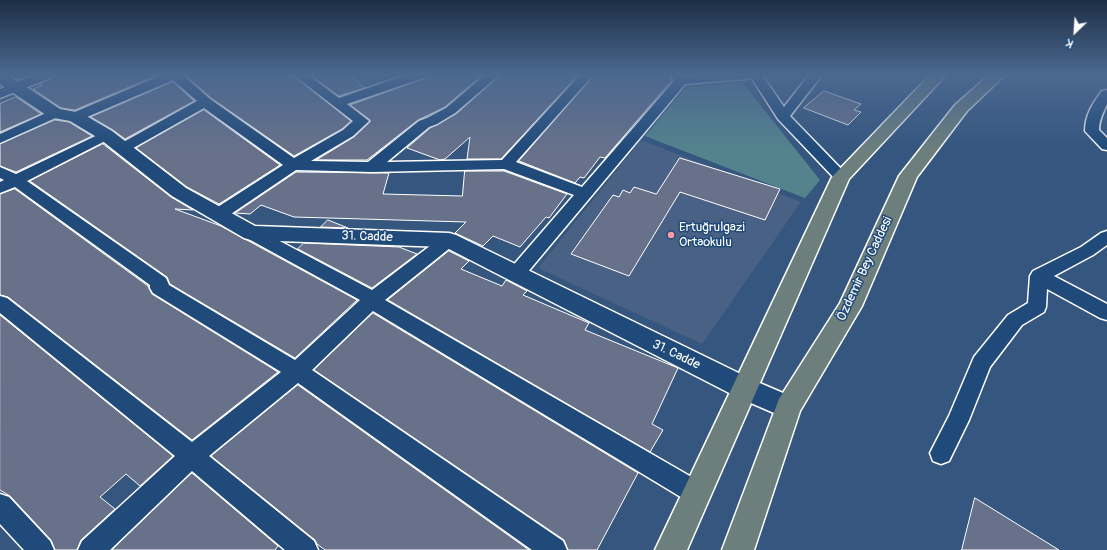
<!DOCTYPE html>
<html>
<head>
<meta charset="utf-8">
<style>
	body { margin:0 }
	#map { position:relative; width:1107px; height:550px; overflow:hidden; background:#35567f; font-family:Pangolin,sans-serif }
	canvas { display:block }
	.north { position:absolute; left:1055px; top:12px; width:40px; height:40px; -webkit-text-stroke:3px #1f4a7a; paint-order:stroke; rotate:205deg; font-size:11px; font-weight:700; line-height:16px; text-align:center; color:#fff }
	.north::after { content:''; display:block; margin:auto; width:14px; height:18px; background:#fff; clip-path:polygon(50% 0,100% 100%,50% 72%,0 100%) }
</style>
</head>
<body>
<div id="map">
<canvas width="1107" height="550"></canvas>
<div class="north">K</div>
</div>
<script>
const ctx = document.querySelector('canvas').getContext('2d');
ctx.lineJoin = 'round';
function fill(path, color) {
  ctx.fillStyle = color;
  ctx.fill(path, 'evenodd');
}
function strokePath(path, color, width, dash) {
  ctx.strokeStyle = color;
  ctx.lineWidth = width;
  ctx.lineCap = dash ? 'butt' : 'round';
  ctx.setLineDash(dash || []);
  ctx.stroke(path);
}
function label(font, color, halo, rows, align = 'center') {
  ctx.font = font + ' Pangolin,sans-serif';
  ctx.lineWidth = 3;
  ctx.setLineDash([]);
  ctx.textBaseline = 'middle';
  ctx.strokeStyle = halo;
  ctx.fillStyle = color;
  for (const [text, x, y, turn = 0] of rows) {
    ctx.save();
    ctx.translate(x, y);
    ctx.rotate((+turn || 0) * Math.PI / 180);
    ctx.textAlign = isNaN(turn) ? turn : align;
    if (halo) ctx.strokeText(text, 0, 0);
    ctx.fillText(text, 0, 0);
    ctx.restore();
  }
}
const built = new Path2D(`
	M641,140l160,62 -99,142 -164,-76z`);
const green = new Path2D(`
	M742,82l78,98 -15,18 -160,-62 41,-49z`);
const building = new Path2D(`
	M53,75h104l-82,35 -14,-2 -28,-19 9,-4 -3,-1 12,-5z
	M186,75h107l58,46 -9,8 -48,27 -83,-58z
	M311,75h39l15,13 -26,8z
	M426,75h56l-37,32 -27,13 -51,40h-51l38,-23 16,-15v-2l-20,-15 73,-26z
	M500,75h78l-77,84h-34l3,-22 -25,22 -5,1 -33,-12 23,-20 26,-14z
	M594,75h76l2,5 -67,78 -5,-1 -16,21 -4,-1 -5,6 -56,-22z
	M173,82l21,19 -69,38 -12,-9 -22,-13z
	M824,91l37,13 -7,6 7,2 -13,13 -44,-17z
	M16,97l25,17 -41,18v-28z
	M204,110l76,55 -61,39 -32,-17 -51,-39z
	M55,120l14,2 23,14 -76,36 -16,-6v-22z
	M103,144l68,53 22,13 -18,-1 46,17 136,74 -62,58 -125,-74 -3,-7 -137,-96z
	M680,158l100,31 -15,31 -85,-28 -51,84 -58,-22 42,-59 6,2 4,-7 7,3 4,-6 22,7z
	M465,171h39l63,23 -18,24 -3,-1 -26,30 -27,-11 -10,10 -28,-13 11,-11 -172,-5 -33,-12 -11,9 -15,-1 61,-41 93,1 -6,21 79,2z
	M15,189l133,97 4,8 126,78 -86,68 -184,-143 -8,-2v-101z
	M328,220l20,8 -27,-1z
	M304,243l95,4 18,7 -45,34 -74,-39z
	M449,251l20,10 -8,8 41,17 4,-6 21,11 -4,4 66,28 -4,7 93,38 -26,56 11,6 -13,22 -262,-152z
	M373,313l265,160 -41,77h-29l-4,-10 -250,-170z
	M0,315l173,141 -33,30 -14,-12 -26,23 15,12 -34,31 -4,10h-22l-4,-10 -41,-44 -10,-6z
	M298,385l231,165h-204l-8,-6 -2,-4 -104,-84z
	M192,473l86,73 -3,4h-163z
	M975,498l84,52h-97z`);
const street = new Path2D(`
	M34,75h18l-2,3 -50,20v-9z
	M162,75h21l27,24 84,59 49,-28 10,-9 -59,-46h14l31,23 67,-23h19l-2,3 -76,26 22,17 -16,15 -42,25 57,1 51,-41 8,-3 19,-10 39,-33h14l-44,38 -18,11 -8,3 -42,35 115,-2 78,-85h13l-77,87 66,25 92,-106 -3,-6h12l2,2 16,-2h61l22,32 25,-32h13l-32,41 59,61 -3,3 -5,2 -5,-2 -58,-61 -27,-42 -5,2 -61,5 -163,195 -6,2 -6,-2 -3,-5 3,-5 64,-74 -70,-26 -132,3 -76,-2 -71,48 -6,1 -6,-1 -2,-4 2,-4 70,-45 -79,-57 -76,43 -5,1 -5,-1 -2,-3 2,-3 79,-44 -24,-21 -93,40h-10l-2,-3 2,-3z
	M1107,90c0,4 0,10 0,14 -4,9 -8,16 -8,26l8,8v12l-5,-1 -17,-18c0,-16 8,-28 17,-40z
	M55,109l5,1 2,3 -2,3 -60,27v-9z
	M106,131l5,1 2,3 -2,3 -84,43 139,97 3,7 126,75 65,-60 -115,-63 -2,-4 2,-4 6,-2 6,2 115,61 71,-54 6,-2 6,2 3,4 -3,4 -70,56 322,186 3,8 -3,8 -9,4 -9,-4 -316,-191 -61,59 251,171 4,9h-35l-234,-167 -89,73 105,85 4,9h-33l-93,-79 -82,79h-32l4,-9 93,-85 -175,-143v-17l7,2 185,144 89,-70 -128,-79 -3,-5v-3l-135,-98 -15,6v-11l4,-2 -4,-2v-11l16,7z
	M1107,231v14l-14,10 -39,21 53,28v16l-7,-2 -53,-29 -1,18 -2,5 -22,13 -32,42 -21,53 -20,41 -8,3 -8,-3 -3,-8 19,-37 25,-59 34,-42 20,-12 2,-27 3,-5 48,-24 20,-14z
	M0,494l9,3 41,44 4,9h-30l-24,-26z`);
const secondary = new Path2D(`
	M0,75h8l52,34 21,4 31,18 74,57 69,38 194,7 7,2 299,146 42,18 4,8 -4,8 -9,4 -51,-22 -292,-150 -194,-7 -7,-2 -72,-42 -72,-57 -30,-18 -21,-4 -49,-33z`);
const primary = new Path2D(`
	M930,75h16l-97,104 -162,371h-32l177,-373z
	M989,75h16l-38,36 -50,66 -55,129 -62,105 -46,139h-32l57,-151 61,-96 59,-127 56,-71z`);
const markers = [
	[671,235,4,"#ff9aa2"]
];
const poiNames = [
	["Ertuğrulgazi",679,228],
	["Ortaokulu",679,243]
];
const streetNames = [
	["31. Cadde",367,237,2],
	["Özdemir Bey Caddesi",865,269,-65],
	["31. Cadde",676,355,26]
];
fill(built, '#486184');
fill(green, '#54838d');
fill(building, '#68718a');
strokePath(building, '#fff', 1);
strokePath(street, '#fff', 3);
strokePath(secondary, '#fff', 3);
strokePath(primary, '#fff', 3);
fill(street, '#1f4a7a');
fill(secondary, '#1f4a7a');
fill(primary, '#6c7f7c');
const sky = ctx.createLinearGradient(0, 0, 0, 152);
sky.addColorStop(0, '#1d2f46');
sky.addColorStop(0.49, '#4b6890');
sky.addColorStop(1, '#4b689000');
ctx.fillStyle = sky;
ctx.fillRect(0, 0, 1107, 152);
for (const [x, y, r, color] of markers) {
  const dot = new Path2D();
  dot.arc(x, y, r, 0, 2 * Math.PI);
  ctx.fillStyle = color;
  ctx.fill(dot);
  strokePath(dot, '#1f4a7a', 1.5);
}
label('13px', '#fff', '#1f4a7a', poiNames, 'left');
label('13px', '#fff', '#1f4a7a', streetNames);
</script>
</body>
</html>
